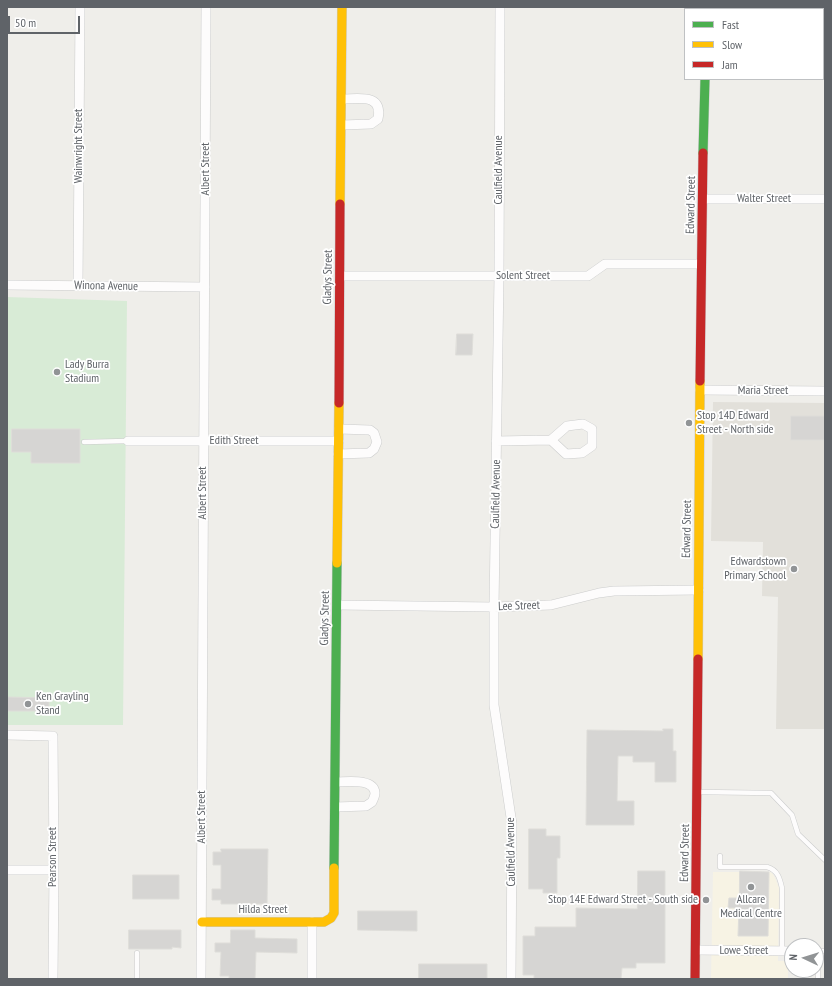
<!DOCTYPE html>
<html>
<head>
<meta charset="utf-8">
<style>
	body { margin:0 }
	#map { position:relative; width:832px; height:986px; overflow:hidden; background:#efeeea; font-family:"PT Sans Narrow",sans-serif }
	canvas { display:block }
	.frame { position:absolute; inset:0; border:8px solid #5f6368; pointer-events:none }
	.legend { position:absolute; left:684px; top:8px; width:140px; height:72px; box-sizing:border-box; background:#fff; border:1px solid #bfc1c3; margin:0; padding:5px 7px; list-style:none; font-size:12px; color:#5f6368 }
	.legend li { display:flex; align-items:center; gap:8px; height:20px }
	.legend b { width:20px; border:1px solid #bfc1c3 }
	.north { position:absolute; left:784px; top:938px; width:40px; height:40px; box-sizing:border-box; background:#fff; border:1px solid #bfc1c3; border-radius:50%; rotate:274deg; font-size:11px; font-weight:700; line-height:16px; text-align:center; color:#5f6368 }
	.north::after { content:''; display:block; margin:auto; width:14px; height:18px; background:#919496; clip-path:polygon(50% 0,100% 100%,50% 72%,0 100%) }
	.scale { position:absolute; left:8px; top:16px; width:72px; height:18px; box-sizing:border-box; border:2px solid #5f6368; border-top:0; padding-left:5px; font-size:12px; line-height:14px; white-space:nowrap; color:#5f6368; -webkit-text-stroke:3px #fff; paint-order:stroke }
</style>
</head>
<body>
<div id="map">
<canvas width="832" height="986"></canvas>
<div class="frame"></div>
<ul class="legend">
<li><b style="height:5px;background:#4caf50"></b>Fast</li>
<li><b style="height:5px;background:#ffc107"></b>Slow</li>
<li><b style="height:5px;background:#c62828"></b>Jam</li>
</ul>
<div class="north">N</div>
<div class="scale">50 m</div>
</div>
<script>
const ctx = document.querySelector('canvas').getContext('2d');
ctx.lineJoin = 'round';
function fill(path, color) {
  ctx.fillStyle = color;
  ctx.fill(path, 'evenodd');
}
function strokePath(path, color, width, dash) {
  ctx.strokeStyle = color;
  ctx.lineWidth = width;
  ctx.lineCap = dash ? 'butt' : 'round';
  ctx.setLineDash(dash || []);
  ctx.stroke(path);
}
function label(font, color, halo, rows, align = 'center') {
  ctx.font = font + ' "PT Sans Narrow",sans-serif';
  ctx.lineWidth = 3.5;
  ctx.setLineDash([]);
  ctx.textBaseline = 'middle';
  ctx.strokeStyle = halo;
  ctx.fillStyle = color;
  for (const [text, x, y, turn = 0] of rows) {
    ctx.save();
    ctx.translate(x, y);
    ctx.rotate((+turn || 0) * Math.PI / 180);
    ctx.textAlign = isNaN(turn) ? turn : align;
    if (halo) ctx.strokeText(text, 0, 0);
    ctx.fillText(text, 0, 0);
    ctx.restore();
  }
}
const commercial = new Path2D(`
	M713,872h57l3,2 3,6 3,8 -1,73h10v18h-77z`);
const education = new Path2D(`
	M713,402l112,1v326h-49l2,-132 -16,-1 1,-54 -52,-1z`);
const green = new Path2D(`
	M823,13h2v64h-2z
	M7,297l120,4 -4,424h-116z`);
const building = new Path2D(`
	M457,334h16l-1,21h-16z
	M791,416h34v24h-34z
	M12,429h68v34h-49v-11h-19z
	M7,697l42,1v13h-42z
	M663,729h10v22h3v31h-21v-20h-22v-6h-15l-1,45h17v24h-48l1,-95 76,1z
	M529,829h17v7h14v22h-3v35h-14v-4h-14z
	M221,849h47l-1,55h-46v-4h-9v-11h9v-24h-8v-13h8z
	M638,871h27v92h-29v5h-14l-1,11h-87v-4h-11v-39h12v-9h41v-19l61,1z
	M740,871l29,1 -1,64h-30l1,-28h-11l1,-10h10z
	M133,875h46v24h-46z
	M358,911h59v20l-59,-1z
	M129,930h52v18l-9,-1v2h-43z
	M231,930h24v8l42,1v14l-41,-1 -1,27h-26v-3h-9l1,-24h-6v-9h15z
	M419,964h68v15h-68z`);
const lane = new Path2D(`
	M84,442l44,-1
	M699,792l72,1 21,22 6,19 27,26
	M720,856v11h47c11,3 13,12 15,21v63
	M816,951h9
	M818,951v28
	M137,979v-26`);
const street = new Path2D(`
	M500,7l-1,269 -5,331v98l18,119 -1,155
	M342,125l29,-1 7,-5c5,-26 -19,-20 -36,-20
	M703,199h122
	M340,276h248l17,-12h96
	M7,285l198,2
	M78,286l2,-279
	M700,390l125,1
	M128,441h211
	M496,441l55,-1 16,-14 16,-2 9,5v17l-10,7 -16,1 -15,-14
	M338,454l31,-1 5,-4 3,-7 -3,-9 -4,-3 -31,-1
	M337,605l157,2 57,-2 48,-12 15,-2 85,-1
	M7,735l46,1 1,134 -1,109
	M335,807l31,-1 6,-4c1,-2 3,-6 3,-9 -1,-15 -28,-11 -39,-11
	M7,870h47
	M696,950l96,1
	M201,979l5,-972
	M312,979v-57`);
const fast = new Path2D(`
	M703,153l2,-74
	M334,868l3,-305`);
const slow = new Path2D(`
	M340,204l2,-197
	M337,563l2,-160
	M698,659l2,-278
	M202,922h122l7,-4 3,-5v-45`);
const jam = new Path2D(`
	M706,7v2
	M700,381l3,-228
	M339,403l1,-199
	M695,979l3,-320`);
const markers = [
	[57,372,4,"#919496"],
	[689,423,4,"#919496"],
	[794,569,4,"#919496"],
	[28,704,4,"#919496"],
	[751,887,4,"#919496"],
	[706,900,4,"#919496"]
];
const streetNames = [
	["Wainwright Street",79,146,-90],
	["Albert Street",206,169,-90],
	["Caulfield Avenue",499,170,-90],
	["Walter Street",764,199],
	["Edward Street",691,205,-89],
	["Solent Street",523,276],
	["Gladys Street",328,277,-89],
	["Winona Avenue",106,286,1],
	["Maria Street",763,391],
	["Edith Street",234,441],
	["Albert Street",203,493,-90],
	["Caulfield Avenue",496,494,-89],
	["Edward Street",687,529,-89],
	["Lee Street",519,606,-2],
	["Gladys Street",325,618,-89],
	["Albert Street",202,817,-90],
	["Caulfield Avenue",511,852,-91],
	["Edward Street",685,853,-89],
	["Pearson Street",53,857,-90],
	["Hilda Street",263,910],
	["Lowe Street",744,951]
];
const poiNames = [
	["Lady Burra",65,365],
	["Stadium",65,379],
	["Stop 14D Edward",697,416],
	["Street - North side",697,430],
	["Edwardstown",786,562,"right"],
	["Primary School",786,576,"right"],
	["Ken Grayling",36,697],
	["Stand",36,711],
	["Stop 14E Edward Street - South side",698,900,"right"],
	["Allcare",751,900,"center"],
	["Medical Centre",751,914,"center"]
];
fill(commercial, '#f7f3e4');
fill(education, '#e2e0da');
fill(green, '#d8ebd6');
fill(building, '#d6d5d3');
strokePath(building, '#deddd9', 1);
strokePath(lane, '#cbcccc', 5.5);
strokePath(street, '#cbcccc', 10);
strokePath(fast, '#cacacb', 10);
strokePath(slow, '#cacacb', 10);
strokePath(jam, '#cacacb', 10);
strokePath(lane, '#fdfcfc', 4.5);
strokePath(street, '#fdfcfc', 9);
strokePath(fast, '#4caf50', 9);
strokePath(slow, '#ffc107', 9);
strokePath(jam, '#c62828', 9);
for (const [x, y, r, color] of markers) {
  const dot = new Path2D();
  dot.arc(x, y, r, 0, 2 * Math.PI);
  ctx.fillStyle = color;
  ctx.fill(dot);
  strokePath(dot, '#fff', 1.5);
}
label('12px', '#5f6368', '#fff', streetNames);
label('12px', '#5f6368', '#fff', poiNames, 'left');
</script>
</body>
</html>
